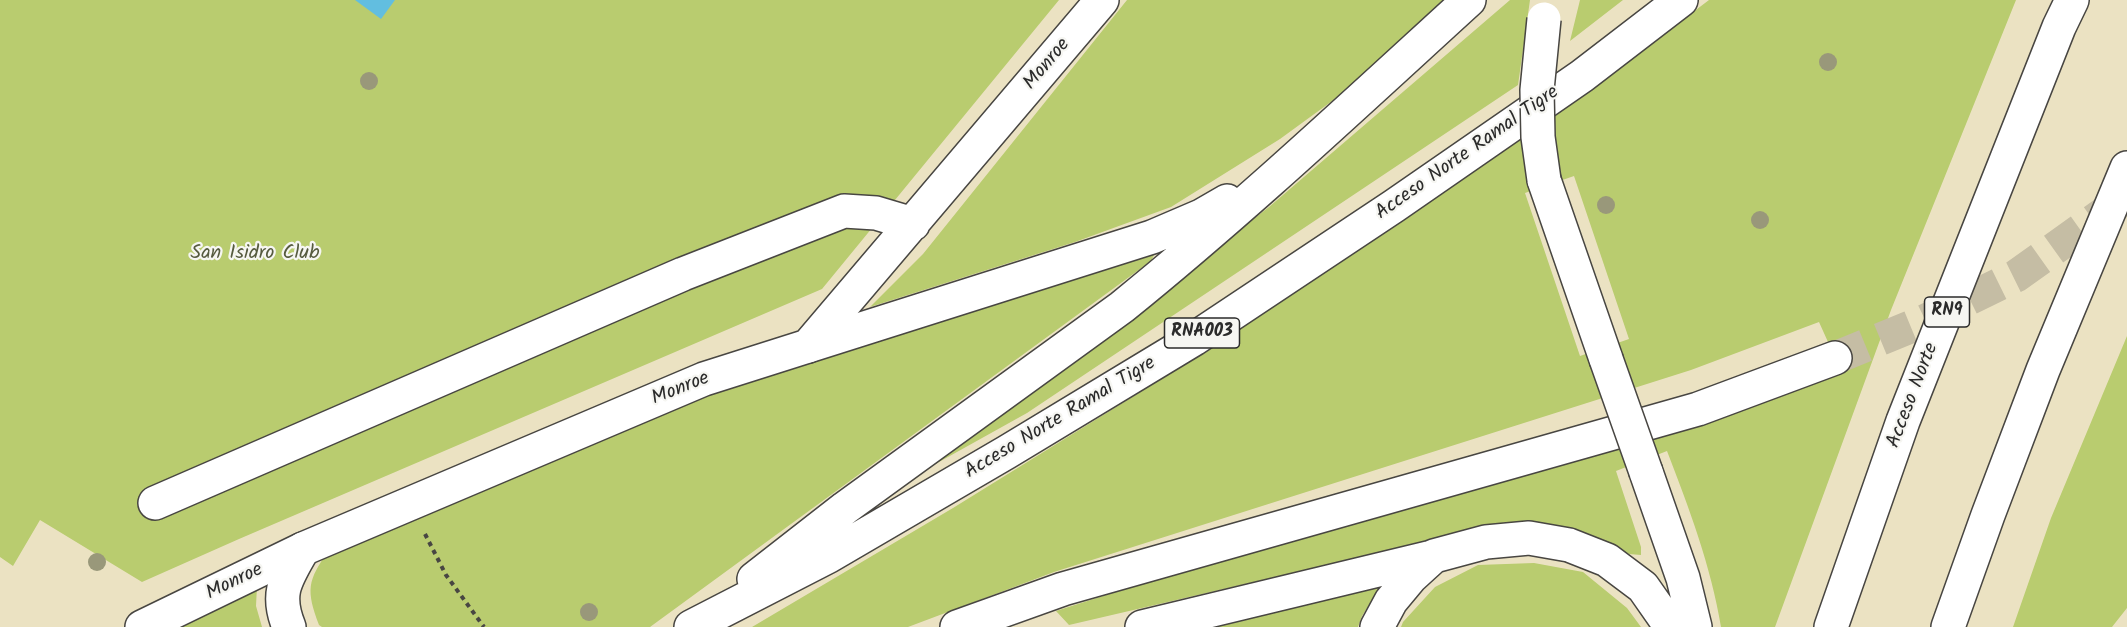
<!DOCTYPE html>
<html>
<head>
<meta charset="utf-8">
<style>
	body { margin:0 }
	canvas { display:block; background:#ebe2c2 }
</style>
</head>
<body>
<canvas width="2127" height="627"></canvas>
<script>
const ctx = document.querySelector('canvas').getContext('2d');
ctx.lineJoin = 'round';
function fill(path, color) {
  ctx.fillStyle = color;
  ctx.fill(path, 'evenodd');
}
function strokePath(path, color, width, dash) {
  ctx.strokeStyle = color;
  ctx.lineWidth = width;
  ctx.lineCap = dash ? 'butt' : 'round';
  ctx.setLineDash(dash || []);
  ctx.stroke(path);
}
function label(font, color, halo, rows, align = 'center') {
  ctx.font = font + ' Kalam,sans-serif';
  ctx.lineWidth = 4.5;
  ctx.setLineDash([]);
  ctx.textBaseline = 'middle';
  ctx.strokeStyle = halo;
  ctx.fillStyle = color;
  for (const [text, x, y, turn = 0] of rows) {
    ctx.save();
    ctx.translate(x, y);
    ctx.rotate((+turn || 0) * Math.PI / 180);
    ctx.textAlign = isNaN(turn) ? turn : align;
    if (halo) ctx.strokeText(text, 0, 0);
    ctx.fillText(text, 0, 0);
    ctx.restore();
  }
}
const green = new Path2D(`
	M0,0h1059l-237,289 -583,250 -97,43 -102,-62 -27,46 -13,-9z
	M1127,0h325l-76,69 -96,70 -109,68 -96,35 -205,65 53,-53z
	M1510,0h20l-12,85 -491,328 -97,54 339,-260z
	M1580,0h43l-53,41z
	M1709,0h307l-125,310 -116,317h-54c-10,-61 -32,-119 -54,-176l-51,20 25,76v8l-12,-1 -30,-13 -178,2 -352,82 -13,-14 781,-249 -18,-40 -128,48 -637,202 -146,55h-156l201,-119 189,-117 538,-369zM1574,176l55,163 -49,17 -55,-163z
	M1155,253l-4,8 -501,366h-328l-3,-2c-13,-35 -12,-44 10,-75l225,-100 239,-88z
	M2127,336v272l-15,19h-99l38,-109z
	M1534,563l49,9 44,36 14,19h-240l2,-5 32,-35 43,-22z
	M1384,581l-22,35 -4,11h-166z
	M257,586l-1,20 6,21h-83z`);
const water = new Path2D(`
	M355,0h40l-14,19z`);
const highwayTunnel = new Path2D(`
	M1835,358l87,-36 94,-46 105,-75`);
const path = new Path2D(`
	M425,534l21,41 38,52`);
const minor = new Path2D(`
	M155,503l528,-229 161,-63 32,2 37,11
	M142,627l161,-78 401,-170 104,-33 294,-346`);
const major = new Path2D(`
	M289,627c-14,-34 -3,-48 14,-78`);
const highway = new Path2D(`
	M1544,180l62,179
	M808,346l344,-109 49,-21 26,-15
	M1646,472l37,106 12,49
	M754,579l91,-71 277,-201c120,-97 233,-203 347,-307
	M691,627l138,-71 178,-104 187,-113 200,-133 188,-130 99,-76
	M957,627l106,-38 635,-180 137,-51
	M1142,627l290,-70
	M1377,627l14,-26 20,-24 23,-21 52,-14 43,-4 40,7 38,15 36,27 28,40
	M1831,627l72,-206 156,-394 13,-27
	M1948,627l40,-112 55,-145 84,-202`);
const highwayBridge = new Path2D(`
	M1544,180l-6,-43 -1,-47 7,-71
	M1606,359l40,113`);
const trees = [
	[1828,62],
	[369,81],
	[1606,205],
	[1760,220],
	[97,562],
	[589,612]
];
const shields = [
	[1947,312,45],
	[1202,333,75]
];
const shieldNames = [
	["RN9",1947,312],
	["RNA003",1202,333]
];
const streetNames = [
	["Monroe",1048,65,-50],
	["Acceso Norte Ramal Tigre",1468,154,-35],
	["Monroe",681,390,-22],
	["Acceso Norte",1914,396,-69],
	["Acceso Norte Ramal Tigre",1061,419,-31],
	["Monroe",235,583,-26]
];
const parkNames = [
	["San Isidro Club",255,255]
];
fill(green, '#b9cc6f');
fill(water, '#62bee0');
strokePath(highwayTunnel, '#c5bda4', 33, [33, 16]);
strokePath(minor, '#484642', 36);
strokePath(major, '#484642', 36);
strokePath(highway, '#484642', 36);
strokePath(path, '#484642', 4, [4.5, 4.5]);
strokePath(minor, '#fff', 33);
strokePath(major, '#fff', 33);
strokePath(highway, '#fff', 33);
strokePath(highwayBridge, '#484642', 36, []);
strokePath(highwayBridge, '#fff', 33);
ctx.fillStyle = '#99987a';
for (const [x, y] of trees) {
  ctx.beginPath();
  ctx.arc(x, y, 9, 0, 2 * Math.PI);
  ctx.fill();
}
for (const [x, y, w] of shields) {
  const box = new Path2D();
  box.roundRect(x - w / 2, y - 15, w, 30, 4.5);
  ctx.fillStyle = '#f6f6f2';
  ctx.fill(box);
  strokePath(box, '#2b2b2b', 1.5);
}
label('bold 18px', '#2b2b2b', null, shieldNames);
label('20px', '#2b2b2b', '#f6f6f2', streetNames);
label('20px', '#565b3f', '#f6f6f2', parkNames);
</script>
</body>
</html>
